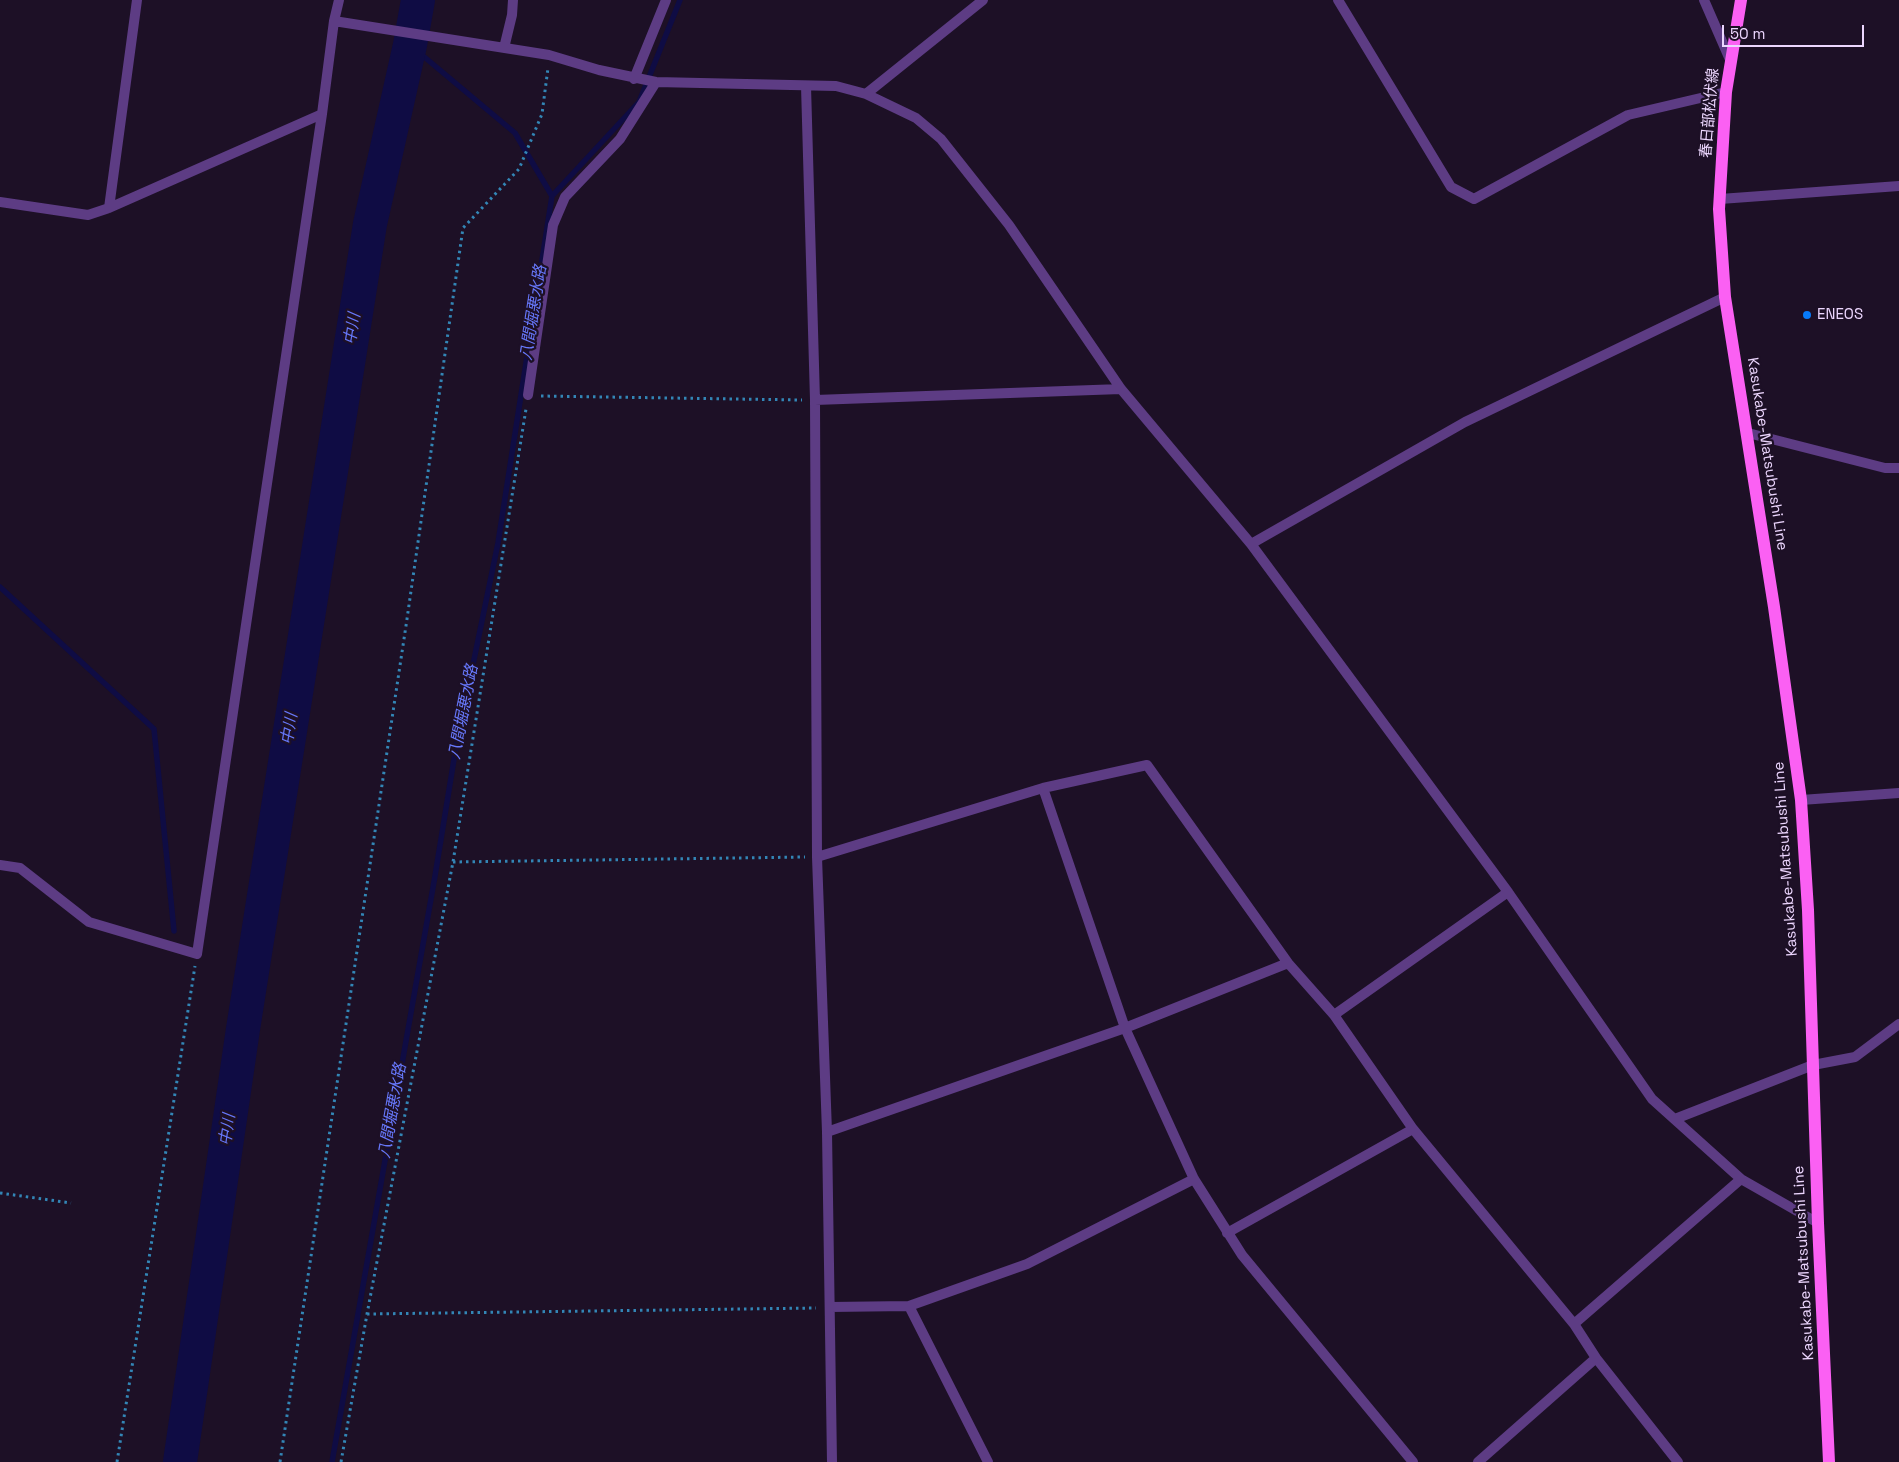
<!DOCTYPE html>
<html>
<head>
<meta charset="utf-8">
<style>
	body { margin:0 }
	#map { position:relative; width:1899px; height:1462px; overflow:hidden; background:#1d1026; font-family:"Space Grotesk",sans-serif }
	canvas { display:block }
	.scale { position:absolute; left:1722px; top:25px; width:142px; height:22px; box-sizing:border-box; border:2px solid #ecd6fe; border-top:0; padding-left:6px; font-size:15px; line-height:18px; white-space:nowrap; color:#ecd6fe; -webkit-text-stroke:4px #1d1026; paint-order:stroke }
</style>
</head>
<body>
<div id="map">
<canvas width="1899" height="1462"></canvas>
<div class="scale">50 m</div>
</div>
<script>
const ctx = document.querySelector('canvas').getContext('2d');
ctx.lineJoin = 'round';
function strokePath(path, color, width, dash) {
  ctx.strokeStyle = color;
  ctx.lineWidth = width;
  ctx.lineCap = dash ? 'butt' : 'round';
  ctx.setLineDash(dash || []);
  ctx.stroke(path);
}
function label(font, color, halo, rows, align = 'center') {
  ctx.font = font + ' "Space Grotesk","Noto Sans JP",sans-serif';
  ctx.lineWidth = 4.5;
  ctx.setLineDash([]);
  ctx.textBaseline = 'middle';
  ctx.strokeStyle = halo;
  ctx.fillStyle = color;
  for (const [text, x, y, turn = 0] of rows) {
    ctx.save();
    ctx.translate(x, y);
    ctx.rotate((+turn || 0) * Math.PI / 180);
    ctx.textAlign = isNaN(turn) ? turn : align;
    if (halo) ctx.strokeText(text, 0, 0);
    ctx.fillText(text, 0, 0);
    ctx.restore();
  }
}
const stream = new Path2D(`
	M410,45l105,88 37,63
	M0,587l154,142 20,202
	M332,1462l103,-586 21,-129 42,-204 54,-347 87,-94 41,-102`);
const river = new Path2D(`
	M180,1462l63,-433 127,-805 40,-179 8,-45`);
const path = new Path2D(`
	M541,396l261,4
	M453,862l352,-5
	M0,1193l71,10
	M367,1314l449,-6
	M117,1462l78,-496
	M280,1462l127,-843 56,-391 56,-59 23,-55 6,-46
	M341,1462l26,-148 86,-452 73,-453`);
const lane = new Path2D(`
	M1704,0l27,62`);
const street = new Path2D(`
	M1338,0l113,187 23,12 154,-84 98,-23
	M334,21l215,34 50,15 57,12 180,4 30,8 50,24 25,21 68,86 112,164 130,155 257,348 144,207 89,80 77,44
	M504,48l8,-33 1,-15
	M634,79l32,-79
	M806,86l9,314 2,457 10,275 5,330
	M866,94l117,-94
	M1720,199l179,-13
	M0,202l88,13 21,-7 213,-94
	M109,208l28,-208
	M528,395l25,-170 12,-28 55,-58 36,-57
	M815,400l306,-11
	M1748,433l137,35h14
	M1251,544l214,-122 260,-125
	M1043,788l82,240 69,151 48,76 171,207
	M1801,800l98,-7
	M817,857l226,-69 104,-23 141,198 46,52 79,114 161,195 22,34 82,104
	M0,865l20,3 69,54 108,32 125,-840 12,-93 5,-21
	M1334,1015l174,-123
	M1675,1119l138,-54 42,-8 44,-33
	M827,1132l298,-104 163,-65
	M1227,1233l186,-104
	M909,1306l79,156
	M830,1307l79,-1 118,-42 167,-85
	M1574,1324l167,-145
	M1478,1462l118,-104`);
const primary = new Path2D(`
	M1741,0l-15,92 -7,117 6,88 49,310 27,193 7,110 10,313 11,239`);
const markers = [
	[1807,315,5,"#077af9"]
];
const streetNames = [
	["春日部松伏線",1710,113,-85],
	["Kasukabe-Matsubushi Line",1767,454,81],
	["Kasukabe-Matsubushi Line",1786,859,-94],
	["Kasukabe-Matsubushi Line",1804,1263,-93]
];
const poiNames = [
	["ENEOS",1817,315]
];
const waterNames = [
	["八間堀悪水路",534,313,-81],
	["中川",353,329,-81],
	["八間堀悪水路",464,712,-79],
	["中川",290,729,-81],
	["八間堀悪水路",393,1111,-80],
	["中川",228,1130,-82]
];
strokePath(stream, '#0f0c44', 5.5);
strokePath(river, '#0f0c44', 34);
strokePath(path, '#3386b6', 3, [2.5, 4]);
strokePath(lane, '#5d3c84', 10);
strokePath(street, '#5d3c84', 10);
strokePath(primary, '#fb60f3', 12);
for (const [x, y, r, color] of markers) {
  const dot = new Path2D();
  dot.arc(x, y, r, 0, 2 * Math.PI);
  ctx.fillStyle = color;
  ctx.fill(dot);
  strokePath(dot, '#1d1026', 2);
}
label('15px', '#ecd6fe', '#1d1026', streetNames);
label('15px', '#ecd6fe', '#1d1026', poiNames, 'left');
label('italic 16px', '#6778fb', '#1d1026', waterNames);
</script>
</body>
</html>
